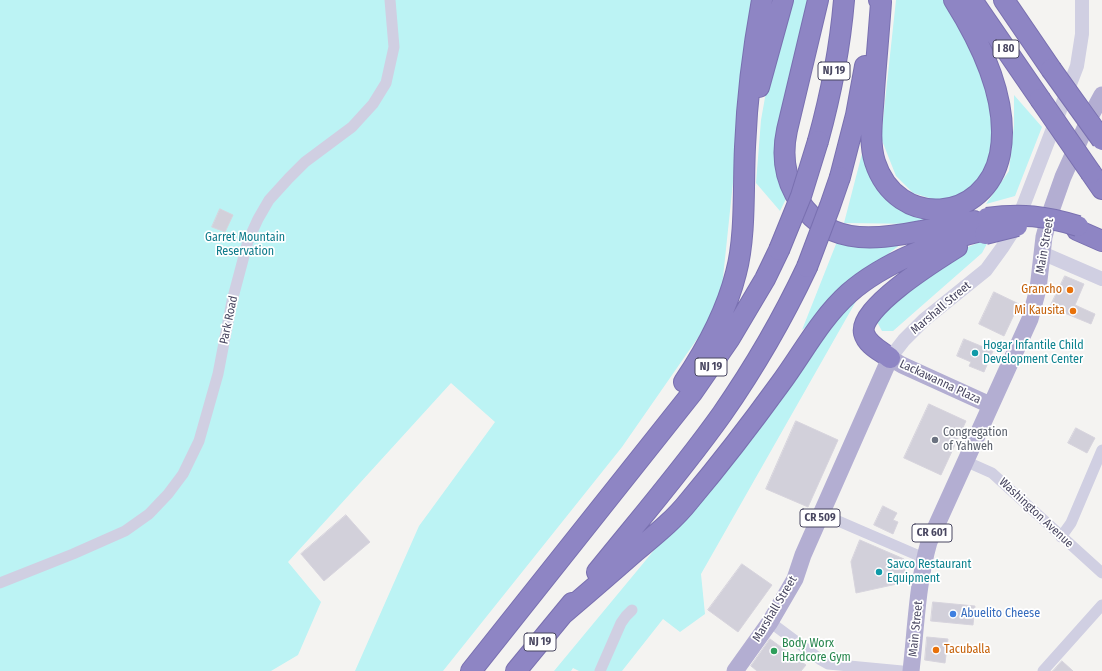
<!DOCTYPE html>
<html>
<head>
<meta charset="utf-8">
<style>
	body { margin:0 }
	canvas { display:block; background:#f4f3f1 }
</style>
</head>
<body>
<canvas width="1102" height="671"></canvas>
<script>
const ctx = document.querySelector('canvas').getContext('2d');
ctx.lineJoin = 'round';
function fill(path, color) {
  ctx.fillStyle = color;
  ctx.fill(path, 'evenodd');
}
function strokePath(path, color, width, dash) {
  ctx.strokeStyle = color;
  ctx.lineWidth = width;
  ctx.lineCap = dash ? 'butt' : 'round';
  ctx.setLineDash(dash || []);
  ctx.stroke(path);
}
function label(font, color, halo, rows, align = 'center') {
  ctx.font = font + ' "Fira Sans Condensed",sans-serif';
  ctx.lineWidth = 3.5;
  ctx.setLineDash([]);
  ctx.textBaseline = 'middle';
  ctx.strokeStyle = halo;
  ctx.fillStyle = color;
  for (const [text, x, y, turn = 0] of rows) {
    ctx.save();
    ctx.translate(x, y);
    ctx.rotate((+turn || 0) * Math.PI / 180);
    ctx.textAlign = isNaN(turn) ? turn : align;
    if (halo) ctx.strokeText(text, 0, 0);
    ctx.fillText(text, 0, 0);
    ctx.restore();
  }
}
const green = new Path2D(`
	M0,0h756l-9,49 -27,257 -98,141 -179,224h-88l64,-145 76,-104 -44,-39 -163,179 33,40 -23,53 -27,16h-271z
	M792,0h18l-33,155 13,36 -10,20 -24,-28 5,-63 8,-45z
	M896,0h49l39,70 13,65 -7,37 -24,21 -27,8 -26,-8 -17,-17 -15,-38z
	M1014,95l28,32 -27,69 -29,8 23,-33 5,-46z
	M865,142l22,55 40,19 -8,8 -75,-1z
	M990,238l-8,15 -89,78h-11l-6,-11 75,-66z
	M838,239l63,5 -57,44 -31,34 -11,8z
	M859,296l-158,278 4,40 -25,18 -17,-13 -41,52h-43l-6,-3 -2,3h-17l111,-134 167,-215z`);
const building = new Path2D(`
	M220,209l13,6 -8,17 -13,-5z
	M1065,276l19,8 -9,21 20,9 -4,10 -41,-17z
	M994,292l25,12 -15,32 -25,-12z
	M964,339l29,12 -9,21 -15,-6 2,-4 -14,-6z
	M929,404l37,17 -25,54 -37,-17z
	M796,421l42,19 -30,67 -42,-18z
	M1076,428l19,10 -8,15 -19,-10z
	M883,506l14,7 -4,7 5,2 -5,12 -19,-9z
	M346,515l24,27 -46,39 -23,-27z
	M860,540l44,19 2,23 -50,11 -5,-31z
	M742,564l30,21 -34,47 -30,-22z
	M933,602l42,4 -2,19 -42,-4z
	M927,637l21,2 -3,24 -20,-3z
	M770,639l36,26 -5,6h-44l-6,-5z
	M1062,661l11,10h-20z`);
const minor = new Path2D(`
	M965,461l27,12 110,100
	M822,514l102,44
	M1061,537l10,-14 31,-73
	M0,583l73,-29 52,-23 24,-17 19,-20 15,-20 16,-33 19,-67 14,-73 16,-60 10,-22 11,-19 20,-22 16,-16 47,-35 21,-23 13,-21 8,-36 -4,-47
	M770,622l51,38 7,4 74,7
	M600,671l21,-48 5,-7 6,-6
	M1043,671l59,-66`);
const tertiary = new Path2D(`
	M1042,253l60,26
	M890,358l14,-18 20,-20 62,-50 16,-22 9,-14 11,-25 55,-143 5,-32v-34`);
const primary = new Path2D(`
	M735,671l35,-49 25,-43 8,-24 87,-197 12,7 88,40
	M911,671c5,-43 6,-87 18,-129l101,-223 8,-30 6,-52 7,-26 12,-34 27,-60 12,-22`);
const motorway = new Path2D(`
	M818,0l-31,130c-5,23 -3,44 8,64 28,52 76,47 126,37 18,-3 35,-7 53,-10
	M879,0l2,2c-2,30 -5,60 -7,90 -1,23 -6,48 1,70 22,68 111,61 125,-8 10,-52 -19,-111 -46,-154
	M972,0l68,99
	M1004,0l47,69
	M759,87l24,-87
	M818,141c13,-47 22,-93 26,-141
	M1091,173l11,16
	M840,177l16,-62 9,-49
	M1077,230l25,11
	M890,358c-9,-7 -23,-13 -26,-25 -6,-25 74,-74 93,-86
	M684,382c23,-34 42,-69 52,-109 10,-37 7,-87 9,-126 2,-50 8,-98 17,-147
	M597,572c42,-52 86,-103 125,-158 32,-46 61,-96 85,-147
	M563,614c25,-21 49,-42 73,-63 19,-16 38,-31 53,-50 32,-38 62,-77 91,-117 23,-31 40,-65 69,-91 34,-30 92,-53 136,-63
	M471,671l221,-278 38,-55 35,-59 14,-29
	M516,671l56,-68`);
const motorwayBridge = new Path2D(`
	M1051,69l51,71
	M1040,99l51,74
	M987,218c34,-5 59,-2 91,8
	M985,234l32,-8
	M779,250l22,-54 17,-55
	M807,267l23,-61 10,-29`);
const markers = [
	[1070,290,4,"#e8710a"],
	[1073,311,4,"#e8710a"],
	[975,353,4,"#0f9aa8"],
	[935,440,4,"#6b7280"],
	[879,572,4,"#0f9aa8"],
	[953,614,4,"#3f7fe0"],
	[936,650,4,"#e8710a"],
	[774,651,4,"#2e9e5b"]
];
const shields = [
	[1006,49,26],
	[834,71,32],
	[711,367,32],
	[820,518,40],
	[932,533,40],
	[540,642,32]
];
const shieldNames = [
	["I 80",1006,49],
	["NJ 19",834,71],
	["NJ 19",711,367],
	["CR 509",820,518],
	["CR 601",932,533],
	["NJ 19",540,642]
];
const parkNames = [
	["Garret Mountain",245,238],
	["Reservation",245,252]
];
const streetNames = [
	["Main Street",1045,246,-80],
	["Marshall Street",941,308,-40],
	["Park Road",229,320,-78],
	["Lackawanna Plaza",940,382,25],
	["Washington Avenue",1036,513,43],
	["Marshall Street",775,609,-59],
	["Main Street",916,629,-84]
];
const foodNames = [
	["Grancho",1062,290],
	["Mi Kausita",1065,311],
	["Tacuballa",944,650,"left"]
];
const cultureNames = [
	["Hogar Infantile Child",983,346],
	["Development Center",983,360],
	["Savco Restaurant",887,565],
	["Equipment",887,579]
];
const worshipNames = [
	["Congregation",943,433],
	["of Yahweh",943,447]
];
const shopNames = [
	["Abuelito Cheese",961,614]
];
const leisureNames = [
	["Body Worx",782,644],
	["Hardcore Gym",782,658]
];
fill(green, '#bcf3f4');
fill(building, '#d2d0da');
strokePath(building, '#d7d4dd', 1);
strokePath(motorway, '#7970b0', 22);
strokePath(minor, '#d0cfe2', 11);
strokePath(tertiary, '#d0cfe2', 14);
strokePath(primary, '#b3aed2', 17);
strokePath(motorway, '#8e85c4', 20);
strokePath(motorwayBridge, '#7970b0', 22, []);
strokePath(motorwayBridge, '#8e85c4', 20);
for (const [x, y, r, color] of markers) {
  const dot = new Path2D();
  dot.arc(x, y, r, 0, 2 * Math.PI);
  ctx.fillStyle = color;
  ctx.fill(dot);
  strokePath(dot, '#fff', 1.5);
}
for (const [x, y, w] of shields) {
  const box = new Path2D();
  box.roundRect(x - w / 2, y - 9, w, 18, 3);
  ctx.fillStyle = '#fff';
  ctx.fill(box);
  strokePath(box, '#494761', 1);
}
label('bold 11px', '#494761', null, shieldNames);
label('12px', '#0e7b8b', '#fff', parkNames);
label('12px', '#494761', '#fff', streetNames);
label('12px', '#c56008', '#fff', foodNames, 'right');
label('12px', '#0d838f', '#fff', cultureNames, 'left');
label('12px', '#5b616d', '#fff', worshipNames, 'left');
label('12px', '#366cbe', '#fff', shopNames, 'left');
label('12px', '#27864d', '#fff', leisureNames, 'left');
</script>
</body>
</html>
